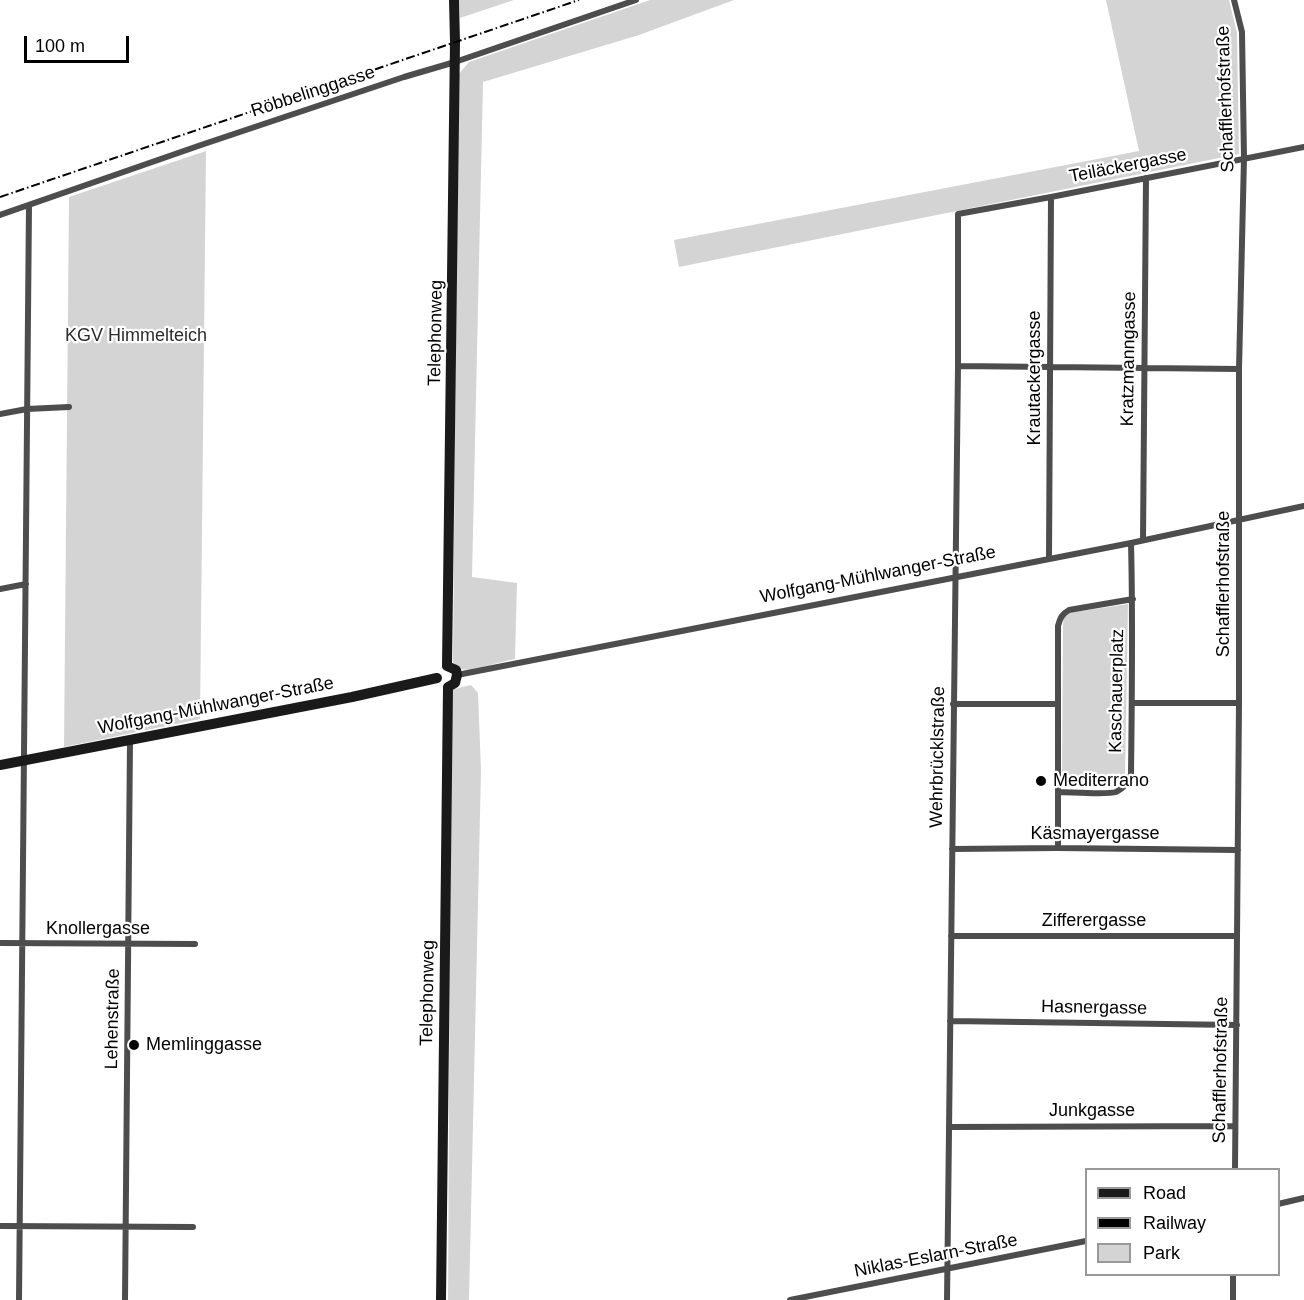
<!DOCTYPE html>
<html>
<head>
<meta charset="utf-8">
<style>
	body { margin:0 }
	#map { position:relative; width:1304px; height:1300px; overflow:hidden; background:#fff; font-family:Helvetica,sans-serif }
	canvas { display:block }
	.legend { position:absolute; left:1085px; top:1168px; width:195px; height:108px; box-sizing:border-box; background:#fff; border:2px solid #999; margin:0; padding:8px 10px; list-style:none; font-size:18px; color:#000 }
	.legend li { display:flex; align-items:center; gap:12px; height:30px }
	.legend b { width:30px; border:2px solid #999 }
	.scale { position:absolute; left:24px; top:36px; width:105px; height:27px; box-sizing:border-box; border:3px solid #000; border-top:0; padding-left:8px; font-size:18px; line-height:21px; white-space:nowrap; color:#000; -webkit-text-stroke:4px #fff; paint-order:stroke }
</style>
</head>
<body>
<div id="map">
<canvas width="1304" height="1300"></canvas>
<ul class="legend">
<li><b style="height:8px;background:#1a1a1a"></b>Road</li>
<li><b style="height:8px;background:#000"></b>Railway</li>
<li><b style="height:16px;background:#d4d4d4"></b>Park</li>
</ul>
<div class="scale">100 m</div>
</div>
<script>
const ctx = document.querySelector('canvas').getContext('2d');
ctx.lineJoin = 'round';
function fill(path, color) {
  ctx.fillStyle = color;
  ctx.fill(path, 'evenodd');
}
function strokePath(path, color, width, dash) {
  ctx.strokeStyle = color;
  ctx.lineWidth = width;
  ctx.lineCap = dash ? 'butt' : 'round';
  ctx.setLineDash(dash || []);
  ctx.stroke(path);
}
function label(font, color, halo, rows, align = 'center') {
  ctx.font = font + ' Helvetica,sans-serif';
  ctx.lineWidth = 4.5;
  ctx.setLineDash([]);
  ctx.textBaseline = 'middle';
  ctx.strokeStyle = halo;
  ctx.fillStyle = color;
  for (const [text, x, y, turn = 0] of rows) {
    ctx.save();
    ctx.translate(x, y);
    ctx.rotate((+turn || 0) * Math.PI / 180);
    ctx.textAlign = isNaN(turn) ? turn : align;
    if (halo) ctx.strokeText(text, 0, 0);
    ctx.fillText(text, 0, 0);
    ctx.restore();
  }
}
const green = new Path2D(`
	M459,0h55l-54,18z
	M650,0h84l-95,35 -156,47 -11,495 45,6 -2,76c-12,2 -45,13 -55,10 -4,-2 -4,-3 -7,-7l5,-587 11,-13z
	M1106,0h123l8,33 2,121 -560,113 -5,-27 465,-89z
	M206,151l-6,568 -136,28 5,-550z
	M1128,604l-3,171 -6,9 -57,-1 1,-159 1,-7 4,-4z
	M471,685l7,8 3,77 -12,530h-21l3,-607 3,-4z`);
const street = new Path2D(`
	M1234,0l8,32 2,126 -5,211v334l-4,467
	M0,215l201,-70 203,-68 51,-15 181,-62
	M958,366l281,3
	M0,414l27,-5 42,-2
	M1143,540l3,-362
	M1049,559l2,-362
	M0,589l26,-5
	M457,675l674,-132 173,-37
	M1132,703h107
	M953,704h105
	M1058,792c12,0 49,3 58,0 8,-4 13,-10 15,-18 1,-77 2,-154 0,-231
	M1058,848v-222c2,-8 4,-12 11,-16l64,-11
	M952,849l106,-1 180,2
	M951,936h286
	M0,943l195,1
	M950,1021l287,4
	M949,1127l286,-1
	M1278,1204l26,-6
	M0,1226l193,1
	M19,1300l10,-1095
	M125,1300l5,-560
	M790,1300l296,-59
	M947,1300l11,-934v-152l93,-17 253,-50
	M1233,1300v-26`);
const secondary = new Path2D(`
	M447,666l8,-624 -1,-42
	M447,666l9,4 1,5 -2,8 -7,4
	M0,765l352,-68 85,-19
	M441,1300l7,-613`);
const rail = new Path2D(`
	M0,197l579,-197`);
const markers = [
	[1041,781,6,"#000"],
	[134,1045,6,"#000"]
];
const streetNames = [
	["Röbbelinggasse",313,92,-18],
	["Schafflerhofstraße",1226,99,-92],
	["Teiläckergasse",1128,166,-11],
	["Telephonweg",436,333,-89],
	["Kratzmanngasse",1129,359,-89],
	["Krautackergasse",1035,378,-90],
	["Wolfgang-Mühlwanger-Straße",878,575,-11],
	["Schafflerhofstraße",1224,584,-90],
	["Kaschauerplatz",1117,691,-89],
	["Wolfgang-Mühlwanger-Straße",216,706,-11],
	["Wehrbrücklstraße",938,757,-89],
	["Käsmayergasse",1095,834],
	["Zifferergasse",1094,921],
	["Knollergasse",98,929],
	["Telephonweg",428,993,-89],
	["Hasnergasse",1094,1008,1],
	["Lehenstraße",113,1019,-89],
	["Schafflerhofstraße",1221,1070,-89],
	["Junkgasse",1092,1111],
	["Niklas-Eslarn-Straße",936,1256,-11]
];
const parkNames = [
	["KGV Himmelteich",136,336]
];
const poiNames = [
	["Mediterrano",1053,781],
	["Memlinggasse",146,1045]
];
fill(green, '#d4d4d4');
strokePath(street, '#4d4d4d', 6);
strokePath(secondary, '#1a1a1a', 10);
strokePath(rail, '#000', 2, [9, 3, 1.5, 3]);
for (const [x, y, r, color] of markers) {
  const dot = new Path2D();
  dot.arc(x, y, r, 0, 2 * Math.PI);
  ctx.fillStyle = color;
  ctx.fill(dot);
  strokePath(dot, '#fff', 2);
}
label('18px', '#000', '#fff', streetNames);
label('18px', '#2b2b2b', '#fff', parkNames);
label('18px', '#000', '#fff', poiNames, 'left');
</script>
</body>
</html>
